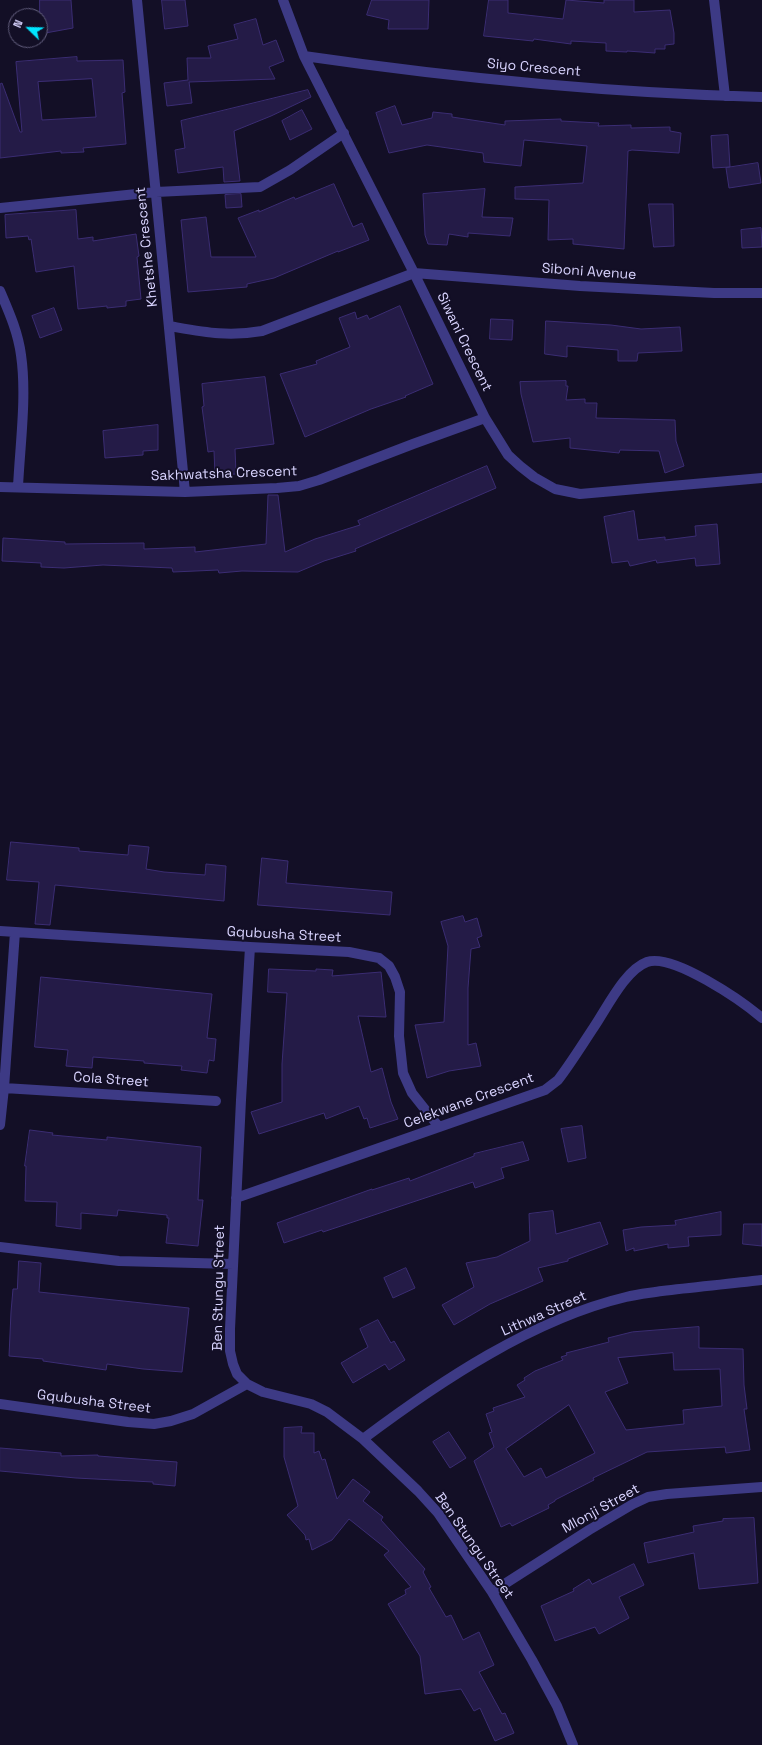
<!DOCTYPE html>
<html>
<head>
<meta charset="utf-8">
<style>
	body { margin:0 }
	#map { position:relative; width:762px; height:1745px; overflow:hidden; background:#130f26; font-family:"Space Grotesk",sans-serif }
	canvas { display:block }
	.north { position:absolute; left:8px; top:8px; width:40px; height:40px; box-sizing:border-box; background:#130f26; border:1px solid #625e7d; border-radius:50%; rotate:293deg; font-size:11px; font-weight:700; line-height:16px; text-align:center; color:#d9d4ff }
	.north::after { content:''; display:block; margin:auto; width:14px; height:18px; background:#00e5ff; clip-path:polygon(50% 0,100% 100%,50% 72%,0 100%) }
</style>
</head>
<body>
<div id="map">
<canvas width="762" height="1745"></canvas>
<div class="north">N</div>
</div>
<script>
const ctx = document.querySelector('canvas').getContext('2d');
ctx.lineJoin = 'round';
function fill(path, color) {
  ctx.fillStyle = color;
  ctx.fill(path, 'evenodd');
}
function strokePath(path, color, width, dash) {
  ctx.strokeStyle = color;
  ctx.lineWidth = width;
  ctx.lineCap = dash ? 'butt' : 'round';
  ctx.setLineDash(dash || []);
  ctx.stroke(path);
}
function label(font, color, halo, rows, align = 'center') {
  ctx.font = font + ' "Space Grotesk",sans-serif';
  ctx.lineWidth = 4;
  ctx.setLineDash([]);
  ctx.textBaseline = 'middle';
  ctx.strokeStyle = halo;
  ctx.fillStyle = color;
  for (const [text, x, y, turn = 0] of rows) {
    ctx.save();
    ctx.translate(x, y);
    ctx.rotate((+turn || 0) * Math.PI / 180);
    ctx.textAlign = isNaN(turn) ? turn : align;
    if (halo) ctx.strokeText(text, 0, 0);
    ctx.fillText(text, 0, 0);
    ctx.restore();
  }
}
const building = new Path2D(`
	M40,0h31l2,28 -33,6z
	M162,0h23l3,26 -23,3z
	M372,0h57l-1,29h-40l1,-9 -22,-5z
	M489,0h19v13l55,6 3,-19 38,3v-3h30v12l36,-2 4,23v11l-9,1v4h-10v4l-28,-2v1l-21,-1v-8l-35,-2v3l-37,-5 -1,2 -49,-5z
	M256,19l7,26 13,-5 8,21 -15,6 6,12 -86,3 3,21 -25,3 -3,-23 24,-3 -1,-22h24l-3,-12 30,-7 -4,-14z
	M77,57v4l46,-1 2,32 -3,1 4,51 -43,4 1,4 -23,1v-2l-61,7v-74l2,-1 18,49h2l-6,-70zM92,79l4,38 -54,3 -4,-38z
	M308,90l3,7 -40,19 -37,15 6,50 -16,1 -1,-15 -45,6 -3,-23 10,-2 -4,-27z
	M395,106l7,19 30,-7 1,-6 19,2v3l53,8v-4l56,-2v2l38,2 -1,3 33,-1v3l39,-1v4l11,2 -2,20 -47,-3 -4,1 -4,98 -51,-5v-5l-25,1 1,-40 -34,-1v-12l68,-4 4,-37 -63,-6 -3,26 -37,-4 -1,-9 -56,-8 -38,8 -13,-40z
	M302,110l10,19 -22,11 -8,-19z
	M728,135l2,32 -17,1 -2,-32z
	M758,163l3,20 -32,5 -3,-20z
	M334,184l19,43 9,-4 7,17 -31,12v-1l-64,27 -27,6v3l-59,5 -7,-72 25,-3 5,40h45l-18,-39 21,-8v2l35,-15 1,2z
	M485,189l-3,28 31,1 -3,18 -42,-3v4l-19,-3 -2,11 -19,-1 -3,-9 -2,-41z
	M241,194l1,13 -16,1 -1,-13z
	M649,204h24l1,42 -20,1z
	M76,210l2,29 15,-2v4l43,-7 3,22 -2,1 4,42 -15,2v5l-19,2v-2l-29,3 -4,-43 -38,6 -5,-33 -2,1 -1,-4 -22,2 -1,-23z
	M761,228l1,19 -20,1 -1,-18z
	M400,306l33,78 -28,12 1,1 -35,12 -66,28 -25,-63 37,-10 -1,-3 34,-14 -11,-29 16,-6 2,7 10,-4 2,4z
	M54,308l8,22 -22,8 -8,-22z
	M491,319l22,1 -1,20 -22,-1z
	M546,321l65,4 30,4 39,-2 2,24 -44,2 -1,8h-19v-11l-51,-4v11l-22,-3z
	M265,377l9,67 -39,5 1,25 -21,1 -1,-24 -6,1 -6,-45 2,-1 -2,-22z
	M566,381v5h2l-2,14 19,-1v4h12l-1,15 79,2 1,21 8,25 -19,7 -6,-22 -39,-1 -1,3 -49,-5v-10l-37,4 -12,-48 -1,-12z
	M158,425v25l-15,1v4l-38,3 -2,-27z
	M487,466l9,22 -141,61 1,2 -32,10 -26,11 -56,-1 -23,2 -1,-3 -45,2 -1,-4 -69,-3 -39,3 -23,-1v-4l-39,-2 1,-23 62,4v2l79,-1v6l51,-2v5l71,-8 2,-49h10l7,57 30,-13 45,-14 -2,-4z
	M634,511l4,29 27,-3v3l31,-4 -1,-10 22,-2 3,40 -24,2 -1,-8 -38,5 -1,-3 -26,6 -2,-5 -16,2 -8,-46z
	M11,842l68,6v3l49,4 1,-10 20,2 -3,22 18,3 41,3 1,-11 20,2 -2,35 -169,-16 -5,40 -15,-1 4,-42 -32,-2z
	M262,858l26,3 -2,22 106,9 -2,23 -132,-10z
	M463,916l2,6 12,-4 5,18 -5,2 3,9 -9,2 -3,39v57l8,-2 5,23 -32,5 -22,7 -12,-53 29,-3 4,-76 -7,-24z
	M269,969l47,2v-2l17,1 -1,6 49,-4 5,45 -28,-1 13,56 11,-4 9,34 7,17 -28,9 -3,-10 -3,1 -5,-13 -33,13 -2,-6 -65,21 -8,-22 31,-10v-38l5,-71 -19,-1z
	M41,977l171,17 -5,44 9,1 -2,22 -5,-1 -2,13 -26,-3 1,-4 -38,-3v-2l-51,-4 -1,11 -26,-2 2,-16 -33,-3z
	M582,1126l4,32 -18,4 -7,-33z
	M30,1130l23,3 -1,2 55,5v-3l94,10 -3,53h5l-5,46 -32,-3 3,-25h-2v-3l-49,-5 -1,6 -36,-3v16l-25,-3 1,-24 -32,-1 1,-35h-1z
	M523,1142l6,18 -28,8 3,10 -29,10 -2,-6 -150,50 -1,-2 -38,13 -7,-20 95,-34v1l37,-12 1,3 64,-25v-2z
	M553,1211l3,23 44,-12 8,22 -40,15v2l-30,7 5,13 -53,23 -36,21 -12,-20 32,-18 -8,-24 31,-6 33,-16 -1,-27z
	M721,1212v23l-33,2 1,9 -21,2v-4l-34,7v-3l-8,3 -3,-21 18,-3 35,-2 -1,-4z
	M744,1224h18v22l-19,-2z
	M19,1261l22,2 -2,29 150,16 -7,64 -39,-3 -36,-5 -1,6 -63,-9v-2l-34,-3 2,-44 2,-23h4z
	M406,1268l9,20 -22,10 -9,-20z
	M378,1320l13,23 3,-2 11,19 -16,10 -4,-6 -32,19 -12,-20 27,-16 -8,-18z
	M699,1327v21l44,1 1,36 3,24h-3l6,41 -24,3 -1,-6 -78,5 -54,26 1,2 -39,20v1l-7,4 1,3 -37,18 -2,-3 -9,4 -27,-66 20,-14 -5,-14 3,-1 -6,-18 8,-3 -1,-3 32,-11 -8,-12 8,-5 -1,-2 11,-7 28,-11 -2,-3 6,-2 -1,-2 43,-11 -1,-4 24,-6zM673,1353l1,17 46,-1 2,37 -39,4 1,14 -58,6 -21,-38 23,-9 -10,-25zM569,1405l26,48 -49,25 -5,-10 -17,9 -18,-28z
	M302,1427l-1,6h13v20l5,-2 3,9 3,-1 12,40 16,-20 17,13 -7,9 20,16 -2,3 44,49 -2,3 8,15 -2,1 17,29 5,-2 12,25 16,-8 15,33 -15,7 23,42 3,-1 9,20 -19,8 -15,-33 -6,3 -13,-22 -36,5 -5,-38 -32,-52 18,-10 -1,-4 6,-3 -27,-32 5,-4 -40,-32 -17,21 -20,10 -3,-11 -3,1 -1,-5 -18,-20 11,-9 -14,-49v-29z
	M449,1432l17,26 -16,10 -17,-26z
	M0,1448l61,5v3l37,-1v1l79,6 -2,24 -22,-2v-2l-77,-4 -76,-7z
	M754,1518l4,65 -59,6 -5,-36 -46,10 -4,-20 50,-11 -1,-6 30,-5v-2z
	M634,1564l10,21 -25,12 10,21 -30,16 -4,-7 -40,14 -14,-35 33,-15 -1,-2 16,-10 3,5z`);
const minor = new Path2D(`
	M137,0l48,492
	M283,0l21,56 110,217 71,145 23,37 12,11 14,11 21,12 25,5 182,-16
	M714,0l11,96
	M304,56c152,22 305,37 458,41
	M0,208l156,-16 104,-5 30,-17 54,-37
	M0,291c9,21 18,41 21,64 6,41 -1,90 -3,132
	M169,326c35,6 58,11 93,5l152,-58 166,13 134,7h48
	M0,487l185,5 92,-4 22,-2 20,-6 94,-36 72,-26
	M0,931l250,16 99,5 30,6 10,8 6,11 5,15 -1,44 4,37 9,20 27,34
	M250,947l-9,153 -11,229v22l3,13 4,10 10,10 16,8 48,12 16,8 36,27 55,52 20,22 54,79 40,68 25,46 16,39
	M4,1088l212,13
	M0,1125l4,-37 11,-156
	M236,1198l309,-108 13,-10c13,-17 24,-35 36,-53 13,-19 31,-57 53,-65 26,-9 95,39 115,56
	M0,1247l119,14 114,3
	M0,1404l128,18 26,2 17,-3 22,-7 54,-30
	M363,1439c76,-57 170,-120 263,-142 12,-3 24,-4 36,-6 33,-4 67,-7 100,-11
	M492,1592l97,-62 44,-26 15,-7 19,-3 95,-7`);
const streetNames = [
	["Siyo Crescent",534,68,5],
	["Khetshe Crescent",147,247,-96],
	["Siboni Avenue",589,272,4],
	["Siwani Crescent",464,342,64],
	["Sakhwatsha Crescent",224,474,-2],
	["Gqubusha Street",284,935,3],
	["Cola Street",111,1080,4],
	["Celekwane Crescent",469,1101,-20],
	["Ben Stungu Street",219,1288,-89],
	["Lithwa Street",544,1314,-24],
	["Gqubusha Street",94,1402,7],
	["Mlonji Street",601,1509,-29],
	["Ben Stungu Street",474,1546,55]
];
fill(building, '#241b47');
strokePath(building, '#3b2d73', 1);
strokePath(minor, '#3d3a85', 10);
label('14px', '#d9d4ff', '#130f26', streetNames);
</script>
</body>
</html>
